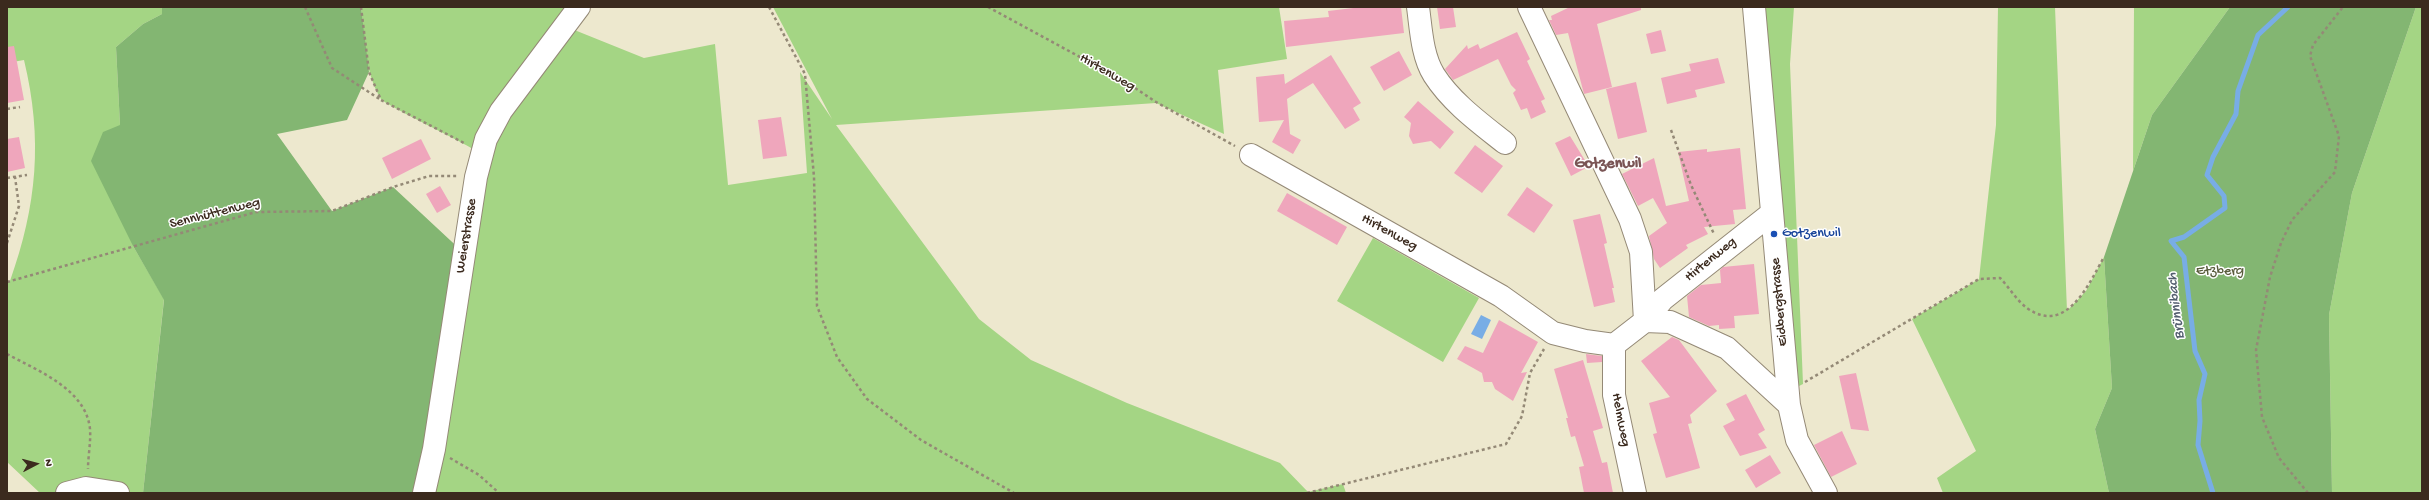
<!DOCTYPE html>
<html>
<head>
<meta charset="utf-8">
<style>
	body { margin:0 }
	#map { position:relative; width:2429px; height:500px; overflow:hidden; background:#ede8ce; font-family:"Gochi Hand",sans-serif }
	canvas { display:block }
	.frame { position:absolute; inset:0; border:8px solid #3b2a1e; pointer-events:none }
	.north { position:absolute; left:16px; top:444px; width:40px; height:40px; -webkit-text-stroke:3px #fff; paint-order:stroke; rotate:84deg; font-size:11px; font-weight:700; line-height:16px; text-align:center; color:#3b2a1e }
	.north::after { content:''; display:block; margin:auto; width:14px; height:18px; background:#3b2a1e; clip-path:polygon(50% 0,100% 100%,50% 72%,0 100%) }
</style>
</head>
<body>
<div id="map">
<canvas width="2429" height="500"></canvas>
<div class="frame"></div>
<div class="north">N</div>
</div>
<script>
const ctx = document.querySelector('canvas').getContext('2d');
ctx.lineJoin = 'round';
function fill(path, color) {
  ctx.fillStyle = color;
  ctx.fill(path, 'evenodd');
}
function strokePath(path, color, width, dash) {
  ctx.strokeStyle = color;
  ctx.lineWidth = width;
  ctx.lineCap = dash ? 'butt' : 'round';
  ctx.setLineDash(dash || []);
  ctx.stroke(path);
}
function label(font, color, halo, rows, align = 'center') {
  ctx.font = font + ' "Gochi Hand",sans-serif';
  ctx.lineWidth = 3;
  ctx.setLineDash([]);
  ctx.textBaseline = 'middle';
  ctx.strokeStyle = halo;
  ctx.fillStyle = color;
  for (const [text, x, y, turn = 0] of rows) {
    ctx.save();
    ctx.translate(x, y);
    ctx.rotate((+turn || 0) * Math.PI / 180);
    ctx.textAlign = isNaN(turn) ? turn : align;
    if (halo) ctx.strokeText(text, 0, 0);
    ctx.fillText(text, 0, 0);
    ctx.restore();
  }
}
const green = new Path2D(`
	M7,7h155v7l-19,10 -27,23 4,78 13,121 31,53 -21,194h-103l-33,-31v-180l3,-1c27,-76 33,-142 14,-221l-17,3z
	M361,7h212l-11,18 82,33 71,-14 13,141 79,-12 -7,-101 32,47 -59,-112h506l8,52 -69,11 6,64 -68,-31 -320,22 143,194 52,41 96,43 153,60 28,29 35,-8 3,9h-922l57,-339c-15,-11 -96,-49 -100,-55 -17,-27 -16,-62 -20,-92z
	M1754,7h40l-4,57 13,320 -16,8z
	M1998,7h57l12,304 19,-20 18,-34 8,131 -17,41 14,64h-166l-6,-15 39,-27 -64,-132 67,-40 17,-154z
	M2134,7h96l-78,108 -19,56z
	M2416,7h6v486h-90l-3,-178 23,-122z
	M1373,238l106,60 -36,64 -106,-61z`);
const forest = new Path2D(`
	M162,7h199l8,65 -22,48 -70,14 55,77 61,-24 72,67 -41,239h-281l21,-193 -31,-54 -42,-85 12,-29 17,-7 -4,-78 27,-23 19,-10z
	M2230,7h186l-64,186 -23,122 3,178h-223l-14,-64 17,-41 -8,-131 48,-142z`);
const water = new Path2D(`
	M1481,315l10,5 -9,19 -11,-5z`);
const stream = new Path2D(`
	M2213,493l-15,-48 2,-24 -1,-21 6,-26 -10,-23 -11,-94 -13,-16 13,-4 41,-29 -1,-12 -17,-21 6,-18 23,-43 2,-23 20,-56 30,-28`);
const building = new Path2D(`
	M1362,7h39l3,26 -118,14 -2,-26 45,-4 -1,-6z
	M1437,7h16l3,20 -16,2z
	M1570,7h71v3l-44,14 15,63 -28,7 -16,-61 -12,2 -7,-15h3l-1,-4z
	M1661,30l5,21 -15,3 -5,-20z
	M1517,32l13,27 -3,2 18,38 -4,2 5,11 -15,7 -4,-11 -6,2 -8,-17 3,-3 -5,-5 -13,-26 -45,21 -8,-11 22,-24 1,4 10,-5 2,5z
	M14,46l10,54 -17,3v-56z
	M1399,51l13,24 -28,16 -14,-24z
	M1331,55l30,48 -8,5 7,12 -15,9 -32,-46 -26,16 3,35 11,6 -8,14 -21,-12 12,-22 -25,2 -3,-45 28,-3 1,10z
	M1718,58l7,25 -30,7 2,7 -30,7 -6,-26 30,-7 -2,-7z
	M1636,82l11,50 -29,7 -12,-50z
	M1418,101l36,31 -14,17 -9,-8 -18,3 -4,-8 2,-13 -7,-6z
	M781,117l6,39 -24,3 -5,-39z
	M1570,136l16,26 -3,1 3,5 -15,8 -16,-33z
	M19,137l6,31 -18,4v-33z
	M421,139l10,20 -39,20 -10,-21z
	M1475,145l28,21 -21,27 -28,-20z
	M1740,148l6,61 -13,1 2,14 -31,3 4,7 -22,11 2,3 -28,20 -6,-9 -5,-23 18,-13 -14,-25 -15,8 -16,-32 32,-16 12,48 23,-5 -11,-49 29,-3v3z
	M440,186l11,19 -14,8 -11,-19z
	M1527,187l26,18 -19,28 -27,-18z
	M1287,193l60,34 -10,18 -60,-34z
	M1600,214l7,29 -3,1 10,44h-2l3,14 -21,5 -21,-87z
	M1754,264l5,50 -25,2 1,12 -16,1v-4l-10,1 -20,-9 -2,-21 14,-11 20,-2 -1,-13 3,-3z
	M1499,320l39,22 -17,31 6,-1 -14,29 -18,-12 -3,-7h-8l-2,-9 -25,-14 8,-13 18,7z
	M1672,337l7,3 38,51 -27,24 2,8 -4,1 12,44 -34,10 -13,-44 4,-1 -8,-30 21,-6 -29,-36z
	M1586,354l16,2v6l-15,1z
	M1583,360l20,68 -10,3 9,32 5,-1 6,31h-29l-5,-26 5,-1 -9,-30 -4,1 -5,-19h2l-14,-49z
	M1856,373l13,58 -18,-2 -12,-53z
	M1746,394l19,36 -7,4 9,14 -27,8 -17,-30 12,-6 -9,-16z
	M1842,431l15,33 -26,13 -17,-32z
	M1770,455l11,18 -25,15 -11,-18z`);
const path = new Path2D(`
	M305,7l27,61 49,32
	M361,7l8,65 12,28 85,44
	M769,7l36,67 9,103 3,129 20,51 30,42 54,41 93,53
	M988,7l138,75 30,20 79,44
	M7,109l13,-2
	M1671,130l20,55 23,49
	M7,178l20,-3
	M7,243l12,-37 -4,-29
	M7,282l249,-70 76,-1 61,-24 36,-11h29
	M7,354c31,17 79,35 83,75 1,13 -2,27 -2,40
	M1805,382l174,-103 21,-1c9,9 17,23 27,30 39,28 62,-24 77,-51
	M450,458l29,17 20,18
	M1307,493l199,-49 16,-28 8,-43 14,-24
	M2308,493l-29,-35 -17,-41 -6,-67 14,-73 11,-34 11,-23 43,-48 4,-36 -29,-80 3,-11 30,-38`);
const minor = new Path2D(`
	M1418,7c3,22 4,49 16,68 18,28 46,48 71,68
	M1529,7l101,212 11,33 4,69 25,1 57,26 62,57
	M1754,7l35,398 8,35 29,53
	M1251,155l250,141 52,37 32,8 29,4 31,-24 18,-22 109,-86
	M1614,345v50l21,98
	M67,493l19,-5 32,5
	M424,493l10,-44 42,-272 10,-38 15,-28 78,-104`);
const markers = [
	[1774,234,4,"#1a4fb4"]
];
const streetNames = [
	["Hirtenweg",1107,73,30],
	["Sennhüttenweg",215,214,-14],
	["Hirtenweg",1389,233,29],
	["Weierstrasse",467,236,-81],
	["Hirtenweg",1711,260,-39],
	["Eidbergstrasse",1780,302,-95],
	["Helmweg",1620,420,79]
];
const transitNames = [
	["Gotzenwil",1782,234]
];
const parkNames = [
	["Etzberg",2220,272]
];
const waterNames = [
	["Brünnibach",2177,306,-97]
];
const quarterNames = [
	["Gotzenwil",1608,165]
];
fill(green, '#a4d584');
fill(forest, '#83b672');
fill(water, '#78ade5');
strokePath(stream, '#78ade5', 5);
fill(building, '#efa6bc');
strokePath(minor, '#948976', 24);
strokePath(path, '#948976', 2.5, [3, 3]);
strokePath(minor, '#fff', 22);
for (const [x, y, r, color] of markers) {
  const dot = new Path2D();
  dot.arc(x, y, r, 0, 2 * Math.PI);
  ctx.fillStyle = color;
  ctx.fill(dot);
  strokePath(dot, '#fff', 1.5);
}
label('14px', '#3b2a1e', '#fff', streetNames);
label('14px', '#164399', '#fff', transitNames, 'left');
label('14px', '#5a5d3d', '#fff', parkNames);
label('italic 15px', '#535e6e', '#fff', waterNames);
label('bold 16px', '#7a5555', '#fff', quarterNames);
</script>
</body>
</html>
